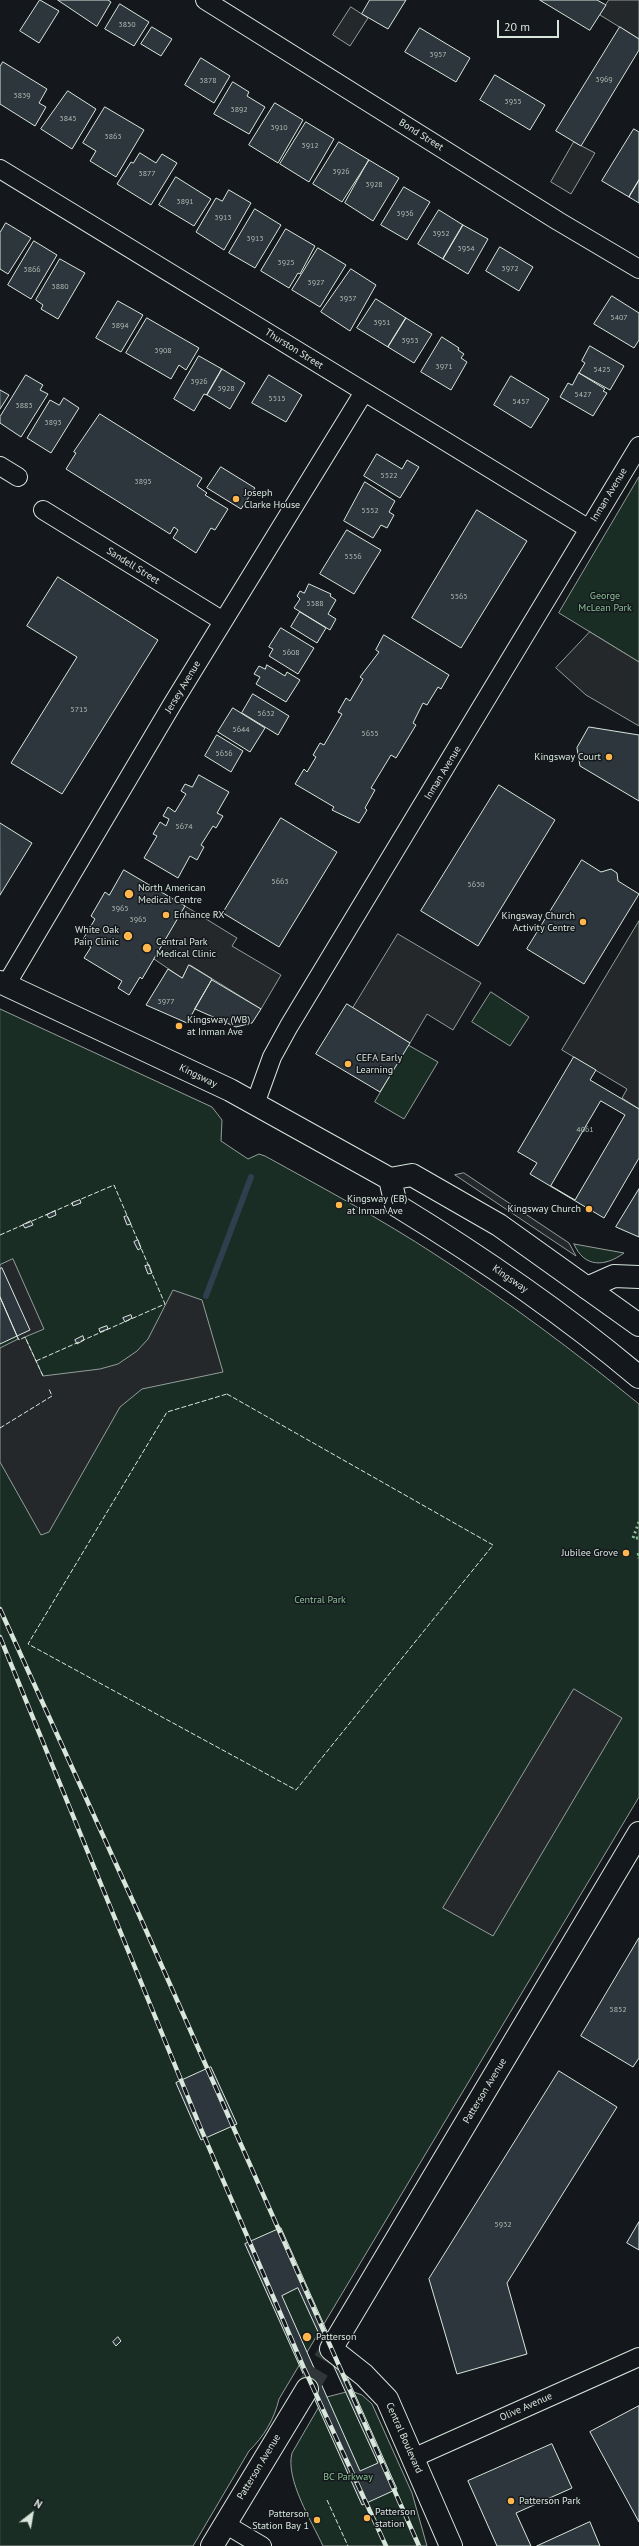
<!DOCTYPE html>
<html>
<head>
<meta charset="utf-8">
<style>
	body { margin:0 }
	#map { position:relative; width:639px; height:2546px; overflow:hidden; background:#14181c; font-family:"PT Sans",sans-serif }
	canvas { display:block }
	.north { position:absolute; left:12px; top:2494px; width:40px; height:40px; -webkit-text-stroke:3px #14181c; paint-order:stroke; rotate:31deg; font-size:11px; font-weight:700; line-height:16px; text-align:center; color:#d8e6dc }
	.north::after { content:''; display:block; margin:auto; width:14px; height:18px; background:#d8e6dc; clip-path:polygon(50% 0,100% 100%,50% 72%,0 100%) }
	.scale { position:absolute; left:497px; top:20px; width:62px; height:18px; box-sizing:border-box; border:2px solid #d8e6dc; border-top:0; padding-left:5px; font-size:12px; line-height:14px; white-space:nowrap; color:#d8e6dc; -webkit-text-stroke:3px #14181c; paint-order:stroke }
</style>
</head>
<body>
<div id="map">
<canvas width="639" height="2546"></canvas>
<div class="north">N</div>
<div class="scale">20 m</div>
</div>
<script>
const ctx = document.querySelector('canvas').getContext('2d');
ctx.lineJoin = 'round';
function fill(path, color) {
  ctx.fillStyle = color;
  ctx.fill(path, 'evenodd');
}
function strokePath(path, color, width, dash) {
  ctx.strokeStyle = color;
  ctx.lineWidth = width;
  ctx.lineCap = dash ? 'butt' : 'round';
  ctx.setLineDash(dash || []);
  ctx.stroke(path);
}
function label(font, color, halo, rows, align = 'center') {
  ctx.font = font + ' "PT Sans",sans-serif';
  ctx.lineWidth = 3;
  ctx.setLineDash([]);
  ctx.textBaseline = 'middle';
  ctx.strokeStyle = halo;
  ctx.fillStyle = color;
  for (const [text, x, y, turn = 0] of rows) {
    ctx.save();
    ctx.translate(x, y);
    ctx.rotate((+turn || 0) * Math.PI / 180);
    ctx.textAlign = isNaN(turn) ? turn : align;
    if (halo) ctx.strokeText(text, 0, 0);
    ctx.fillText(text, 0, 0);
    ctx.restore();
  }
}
const green = new Path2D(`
	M639,477v185l-80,-49z
	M491,992l38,25 -19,29 -38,-24z
	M0,1009l212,98 10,13 -1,21 27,18 11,-5 6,2c58,32 116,63 171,99 71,46 138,96 203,149v393l-360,602c-5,21 -15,37 -30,52l-56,95h-193z
	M408,1045l30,17 -34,57 -29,-17z
	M574,1244l50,9c-19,14 -40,15 -50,-9z
	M351,2391l11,4 10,9 40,89 15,53h-104c-11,-24 -38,-67 -31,-93l32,-55z`);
const parking = new Path2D(`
	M609,0h30v39l-39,-24z
	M351,7l17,11 -18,28 -17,-11z
	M574,142l21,11 -24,41 -20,-12z
	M590,632l49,30v64l-53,-31 -30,-27z
	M185,906l52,32 -5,8 49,29 -20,34 -71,-44 -8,13 -28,-19z
	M639,921v188l-17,-11 5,-9 -65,-39z
	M398,934l83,49 -28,47 -26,-16 -17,29 -57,-35z
	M464,1173l105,70 7,13 -121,-81z
	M13,1259l31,70 -19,8 18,39 57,-7 18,-5 19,-13 11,-12 25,-49 29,10 21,72 -81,17 -22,18 -71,125 -8,3 -41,-73v-114l18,-9 -18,-42v-32z
	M574,1689l48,29 -129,218 -50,-28z`);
const stream = new Path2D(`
	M206,1296l45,-119`);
const building = new Path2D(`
	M40,0l19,11 -20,32 -19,-12z
	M58,0h50l3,2 -14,24z
	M370,0h36l-18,29 -26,-15z
	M540,0h57l9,5 -16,25z
	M120,4l29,18 -15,24 -29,-17z
	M152,27l20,12 -11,17 -20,-12z
	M620,27l19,12v11l-58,96 -25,-15z
	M420,28l50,30 -14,24 -51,-30z
	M201,58l29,18 -16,27 -29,-18z
	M3,62l44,27 -8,14 7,4 -11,19 -35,-22v-37z
	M495,75l50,30 -15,25 -50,-30z
	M233,82l16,10 -2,4 18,11 -16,27 -35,-20z
	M68,91l28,18 -24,40 -31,-20z
	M275,103l28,17 -25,43 -29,-18z
	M105,107l39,23 -28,47 -26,-16 6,-10 -13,-8z
	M306,122l28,17 -25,43 -29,-18z
	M634,129l5,3v48l-10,17 -27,-16z
	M339,142l30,18 -27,42 -29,-18z
	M140,153l16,10 6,-9 15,9 -26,42 -34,-21 14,-22 2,1z
	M369,160l30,18 -26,43 -28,-18z
	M176,177l35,22 -17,27 -35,-21z
	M639,180v23l-10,-6z
	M404,187l26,15 -23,38 -26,-15z
	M229,190l22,13 -27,47 -28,-18 20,-34 6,3z
	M255,209l26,16 -26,43 -26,-15z
	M439,210l24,15 -20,34 -25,-15z
	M6,223l25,15 -23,36 -8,-5v-36z
	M463,225l25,14 -20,35 -25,-15z
	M286,229l29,17 -15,28 -2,-1 -9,15 -28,-17z
	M34,241l23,14 -26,44 -23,-14z
	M500,247l33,20 -14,24 -33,-20z
	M318,248l28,17 -26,42 -28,-17z
	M60,259l25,14 -27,46 -17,-10 2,-4 -7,-5z
	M351,269l25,16 -26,46 -29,-19z
	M612,296l27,17v27l-5,8 -40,-24z
	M376,299l30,19 -18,29 -31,-19z
	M118,301l25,14 -22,37 -25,-14z
	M147,318l52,30 -13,22 -7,-5 -8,14 -45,-26z
	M406,318l26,16 -18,29 -26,-16z
	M442,337l17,11 -1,2 6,4 -3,4 6,4 -16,28 -30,-18z
	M590,346l34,20 -14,24 -31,-17 6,-10 -3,-2z
	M199,356l23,13 -15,26 -3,-1 -10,17 -20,-12z
	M222,369l23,14 -15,26 -23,-14z
	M579,373l26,16 -2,2 4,2 -14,23 -33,-19 8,-14 4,2z
	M26,375l17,10 -3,5 8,4 -27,43 -21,-14v-6z
	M269,375l33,20 -16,27 -34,-19z
	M511,376l38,23 -18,29 -37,-23z
	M0,390l9,5 -9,14z
	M64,398l15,10 -28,45 -24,-15 23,-38 9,5z
	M100,414l102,64 -5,8 10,7 -2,2 23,14 -13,21 -4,-2 -15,25 -23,-15 5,-8 -4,-3 -4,7 -104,-65 10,-16 -2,-1z
	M377,454l25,15 5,-9 12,7 -19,31 -36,-22z
	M221,467l34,21 -14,21 -34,-21z
	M365,482l30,19 -6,11 5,3 -7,13 -6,-3 -8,13 -29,-17z
	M477,510l50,31 -66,107 -49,-30z
	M347,530l34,20 -27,44 -34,-20z
	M58,577l100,63 -96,154 -51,-31 66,-106 -50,-31z
	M309,584l22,10 -1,2 6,4 -8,14 8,5 -6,11 -36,-22 6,-9 -3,-3 3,-5 4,2z
	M300,612l26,16 -9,15 -26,-16z
	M281,628l33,20 -16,26 -29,-18 4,-7 -4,-2z
	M384,635l65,40 -8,14 -3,-2 -11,18 -4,-2 -10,20 3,2 -20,33 -5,-3 -20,33 4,2 -10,18 2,2 -8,13 -27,-13 2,-3 -39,-23 9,-15 3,3 9,-15 -3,-2 7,-12 4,2 18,-31 -4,-2 8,-14 4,3 13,-22 -3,-2 19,-25 -3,-2z
	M267,665l18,11 2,-4 13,8 -14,22 -30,-18 4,-7 -6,-3 5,-8 6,3z
	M253,694l36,22 -11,19 -36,-22z
	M233,708l32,20 -15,24 -32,-20z
	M589,727l50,8v66l-59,-35 -3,-18z
	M217,735l26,16 -12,21 -26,-16z
	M199,775l30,17 -12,21 6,3 -7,12 -3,-2 -12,19 3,2 -7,13 -7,-4 -12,22 -34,-20 13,-22 -4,-2 7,-12 6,4 3,-7 -6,-3 5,-9 7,5 11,-18 -5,-3 4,-7 7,3z
	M499,785l56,35 -77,126 -57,-35z
	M281,818l56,34 -58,95 -56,-34z
	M0,823l32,20 -32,52z
	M582,860l19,12 10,-3 6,4 1,8 21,13 -55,90 -57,-35z
	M124,870l61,36 -43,73 -2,-2 -11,18 -11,-7 4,-7 -38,-23 7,-11 -9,-6 13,-22 -4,-3 14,-24 4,3z
	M189,965l23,14 -25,44 -41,-18 22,-36 14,9z
	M212,980l49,29 -9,14 -16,4 -41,-18z
	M347,1004l63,39 -30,49 -64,-38z
	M574,1057l22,13 -6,10 49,29v49l-35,60 -74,-44 7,-11 -19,-11z
	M601,1101l24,14 -50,85 -24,-14z
	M639,1189v48l-23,-10z
	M80,1200l1,3 -8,3 -1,-3z
	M55,1211l1,4 -7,3 -2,-3z
	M127,1216l4,8 -4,1 -3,-8z
	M31,1221l2,4 -8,3 -2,-3z
	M138,1240l3,8 -3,2 -4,-8z
	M149,1265l3,8 -4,1 -3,-8z
	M2,1268l28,62 -13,6 -17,-39v-28z
	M0,1297l17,39 -17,8z
	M131,1315l1,3 -7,4 -2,-4z
	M107,1326l1,3 -8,3 -1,-3z
	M83,1336l1,4 -7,4 -2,-4z
	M639,1938v120l-6,9 -52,-31z
	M211,2067l26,57 -36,16 -25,-57z
	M559,2071l58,36 -110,176 20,71 -70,20 -28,-95z
	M639,2222v28l-12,-7z
	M281,2228l116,261 -35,16 -117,-261z
	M298,2288l80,175 -18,8 -78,-175z
	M118,2337l3,4 -5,5 -3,-4z
	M639,2406v116l-49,-90z
	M552,2444l20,44 -56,25 15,33h-34l-29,-65z
	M590,2522l10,24h-63z`);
const secondaryTunnel = new Path2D(`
	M307,2389l24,-40`);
const street = new Path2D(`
	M205,0l353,221 81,48
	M0,169l589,360
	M0,466l18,11
	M43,510l180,111
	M6,985l167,-282 191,-311
	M255,1104l17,-47 17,-31 350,-580
	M413,2458l226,-101
	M225,2524l37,22`);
const secondary = new Path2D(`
	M587,1288l27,-12 25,1
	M212,2546l95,-157
	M451,2546l-64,-147 -23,-24 -33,-26 308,-516`);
const primary = new Path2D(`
	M0,982l230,108 160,89 22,-4 87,50 140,100
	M390,1179l6,26c85,52 167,108 243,172`);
const rail = new Path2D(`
	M0,1609l141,310 278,627
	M0,1637l201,492 102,237 83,180`);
const hedge = new Path2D(`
	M639,1522l-6,16h6
	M639,1554l-2,1 2,3`);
const fence = new Path2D(`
	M0,1235l73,-32
	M17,1336l2,4 6,-3 18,39
	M36,1361l129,-57 -51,-119 -35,15
	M227,1394l266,151 -197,245 -268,-146 139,-232z
	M0,1428l52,-32 -3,-7
	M327,2500l21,46`);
const markers = [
	[236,499,4,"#ffb74d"],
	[609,757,4,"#ffb74d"],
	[129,894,5,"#ffb74d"],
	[166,915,4,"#ffb74d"],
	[583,922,4,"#ffb74d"],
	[128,936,5,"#ffb74d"],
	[147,948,5,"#ffb74d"],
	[179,1026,4,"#ffb74d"],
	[348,1064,4,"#ffb74d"],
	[339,1205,4,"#ffb74d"],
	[589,1209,4,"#ffb74d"],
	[626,1553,4,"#ffb74d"],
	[307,2337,5,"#ffb74d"],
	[511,2501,4,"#ffb74d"],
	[367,2518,4,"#ffb74d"],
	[317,2520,4,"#ffb74d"]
];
const numberNames = [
	["3850",127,25],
	["3957",438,55],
	["3969",604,80],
	["3878",208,81],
	["3839",22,96],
	["3955",513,102],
	["3892",239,110],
	["3845",68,119],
	["3910",279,128],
	["3863",113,137],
	["3912",310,146],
	["3926",341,172],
	["3877",147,174],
	["3928",374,185],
	["3891",185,202],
	["3936",405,214],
	["3913",223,218],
	["3952",441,234],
	["3913",255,239],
	["3954",466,249],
	["3925",286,263],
	["3972",510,269],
	["3866",32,270],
	["3927",316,283],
	["3880",60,287],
	["3937",348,299],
	["5407",619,318],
	["3951",382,323],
	["3894",120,326],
	["3953",410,341],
	["3908",163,351],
	["3971",444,367],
	["5425",602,370],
	["3926",199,382],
	["3928",226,389],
	["5427",583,395],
	["5515",277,399],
	["5457",521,402],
	["3883",24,406],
	["3893",53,423],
	["5522",389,476],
	["3895",143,482],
	["5552",370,511],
	["5556",353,557],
	["5565",459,597],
	["5588",315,604],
	["5608",291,653],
	["5715",79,710],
	["5632",266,714],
	["5644",241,730],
	["5655",370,734],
	["5656",224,754],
	["5674",184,827],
	["5663",280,882],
	["5630",476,885],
	["3965",120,909],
	["3965",138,920],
	["3977",166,1002],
	["4061",585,1130],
	["5852",618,2010],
	["5932",503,2225]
];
const streetNames = [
	["Bond Street",421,135,32],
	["Thurston Street",294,349,32],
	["Inman Avenue",609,495,-59],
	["Sandell Street",133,566,32],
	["Jersey Avenue",183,687,-59],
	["Inman Avenue",443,773,-59],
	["Kingsway",198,1076,26],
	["Kingsway",510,1279,35],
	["Patterson Avenue",485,2091,-59],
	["Olive Avenue",526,2407,-24],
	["Central Boulevard",404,2438,66],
	["Patterson Avenue",259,2467,-59]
];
const poiNames = [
	["Joseph",244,493],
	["Clarke House",244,505],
	["Kingsway Court",601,757,"right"],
	["North American",138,888],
	["Medical Centre",138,900],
	["Enhance RX",174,915],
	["Kingsway Church",575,916,"right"],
	["Activity Centre",575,928,"right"],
	["White Oak",119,930,"right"],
	["Pain Clinic",119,942,"right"],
	["Central Park",156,942],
	["Medical Clinic",156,954],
	["Kingsway (WB)",187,1020],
	["at Inman Ave",187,1032],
	["CEFA Early",356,1058],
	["Learning",356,1070],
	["Kingsway (EB)",347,1199],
	["at Inman Ave",347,1211],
	["Kingsway Church",581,1209,"right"],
	["Jubilee Grove",618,1553,"right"],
	["Patterson",316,2337],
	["Patterson Park",519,2501],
	["Patterson",375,2512],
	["station",375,2524],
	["Patterson",309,2514,"right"],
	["Station Bay 1",309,2526,"right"]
];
const parkNames = [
	["George",605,596],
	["McLean Park",605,608],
	["Central Park",320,1600],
	["BC Parkway",348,2477]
];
fill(green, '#1a2d24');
strokePath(green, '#939e99', 1);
fill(parking, '#24282b');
strokePath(parking, '#939e99', 1);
strokePath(stream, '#2f3f4d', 6);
fill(building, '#2c363c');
strokePath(building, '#d8e6dc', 1);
strokePath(secondaryTunnel, '#313739', 22, [22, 11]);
strokePath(street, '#d8e6dc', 20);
strokePath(secondary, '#d8e6dc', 24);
strokePath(primary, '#d8e6dc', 24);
strokePath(street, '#14181c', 18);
strokePath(secondary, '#14181c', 22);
strokePath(primary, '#14181c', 22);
strokePath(rail, '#d8e6dc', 4.5);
strokePath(rail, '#14181c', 3, [9]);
strokePath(hedge, '#8ac095', 3, [2, 3]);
strokePath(fence, '#d8e6dc', 1, [5, 2]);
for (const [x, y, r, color] of markers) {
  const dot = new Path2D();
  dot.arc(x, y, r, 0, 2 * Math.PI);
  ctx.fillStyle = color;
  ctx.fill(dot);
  strokePath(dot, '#14181c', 1.5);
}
label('8px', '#adbab4', null, numberNames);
label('10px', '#d8e6dc', '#14181c', streetNames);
label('10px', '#d8e6dc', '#14181c', poiNames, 'left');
label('10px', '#8ac095', '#14181c', parkNames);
</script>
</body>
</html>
